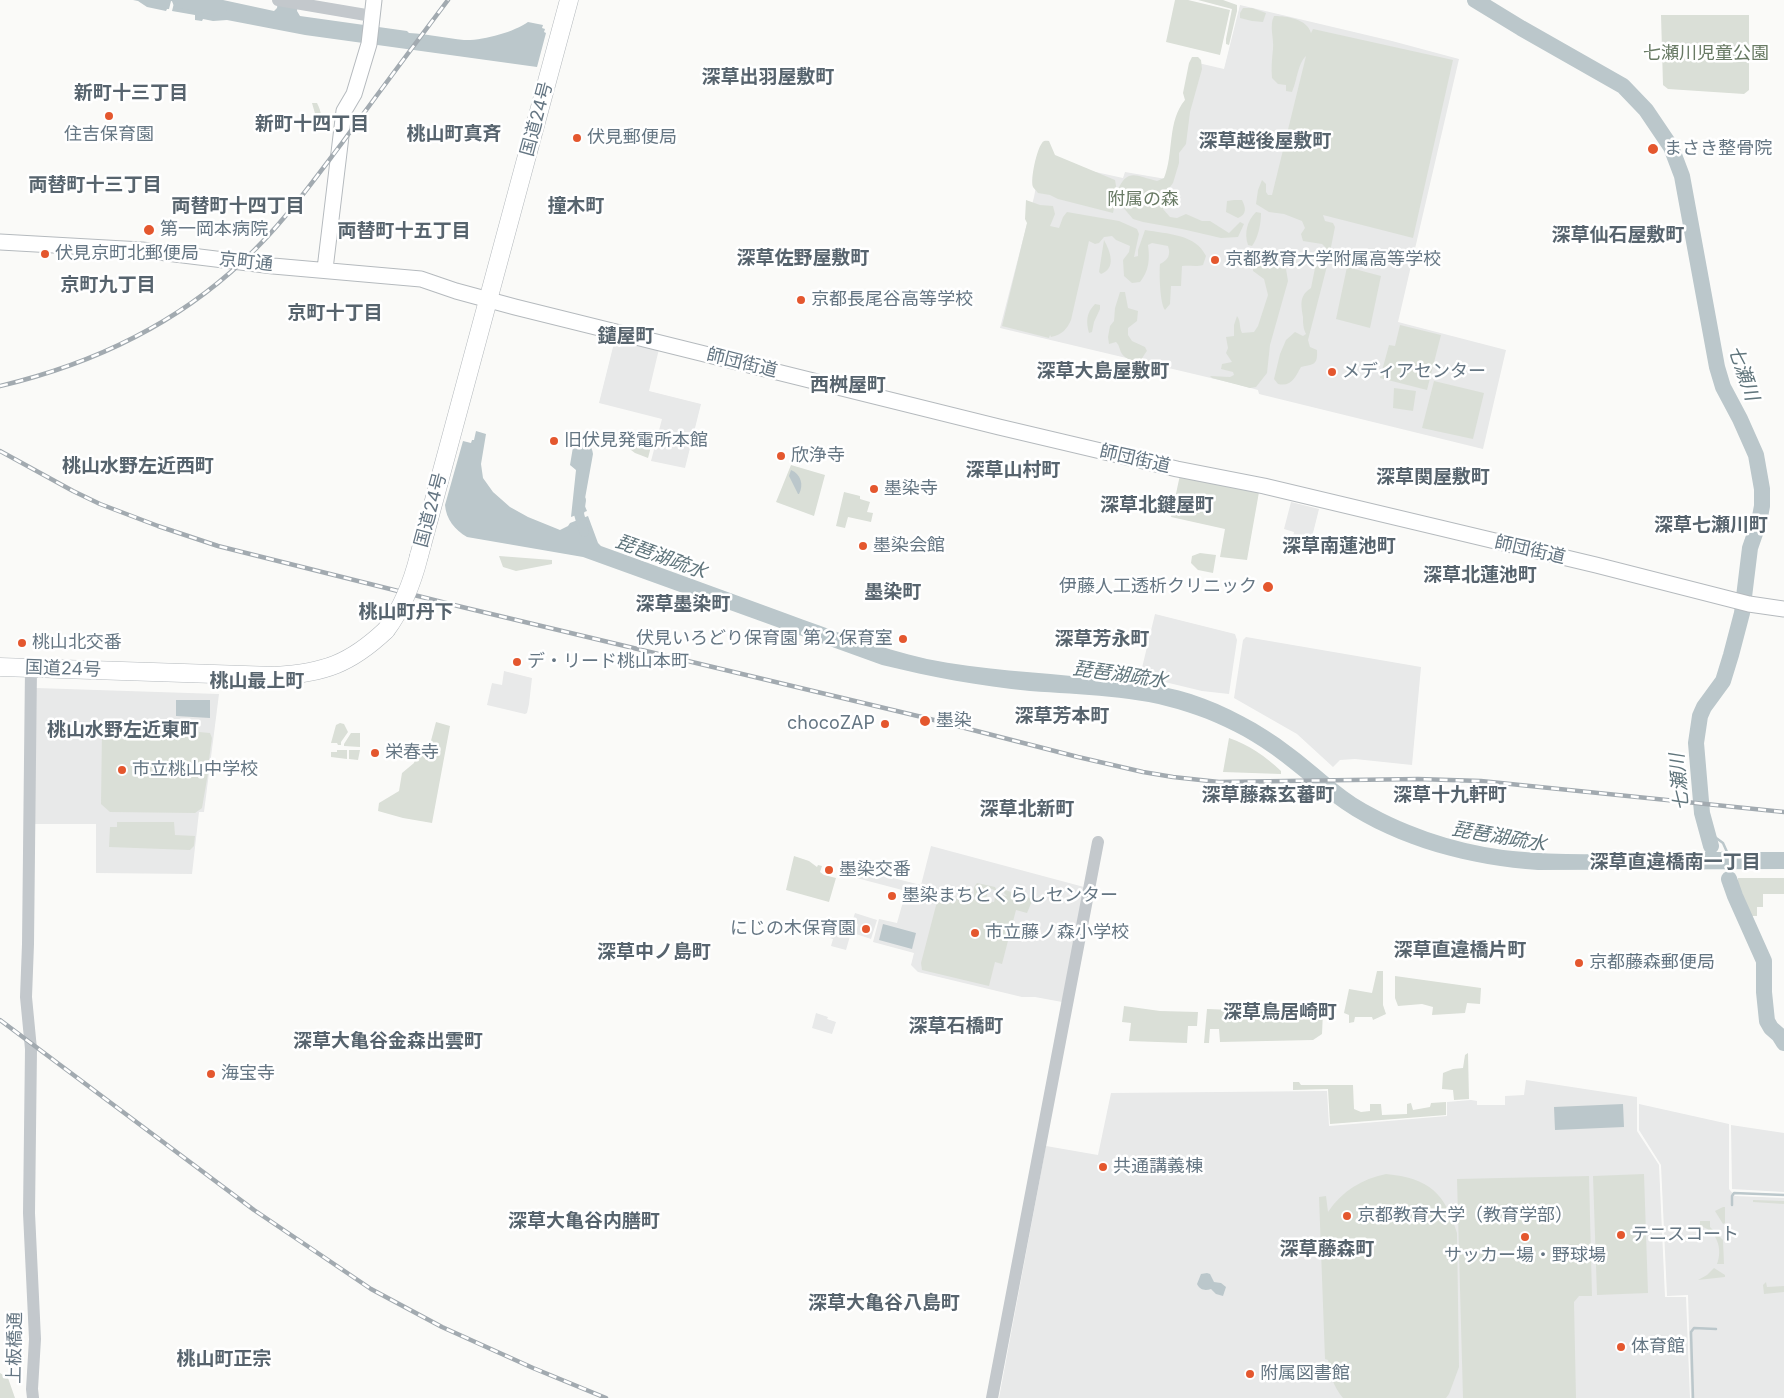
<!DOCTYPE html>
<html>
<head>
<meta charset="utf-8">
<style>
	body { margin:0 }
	canvas { display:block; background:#fafaf8 }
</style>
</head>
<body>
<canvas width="1784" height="1398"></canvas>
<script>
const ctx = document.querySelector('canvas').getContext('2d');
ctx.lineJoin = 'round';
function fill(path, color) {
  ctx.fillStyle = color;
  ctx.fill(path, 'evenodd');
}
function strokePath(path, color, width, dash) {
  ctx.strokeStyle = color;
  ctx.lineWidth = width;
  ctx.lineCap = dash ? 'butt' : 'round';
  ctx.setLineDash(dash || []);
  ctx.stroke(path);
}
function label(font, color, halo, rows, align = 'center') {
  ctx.font = font + ' Inter,"Noto Sans JP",sans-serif';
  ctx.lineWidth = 5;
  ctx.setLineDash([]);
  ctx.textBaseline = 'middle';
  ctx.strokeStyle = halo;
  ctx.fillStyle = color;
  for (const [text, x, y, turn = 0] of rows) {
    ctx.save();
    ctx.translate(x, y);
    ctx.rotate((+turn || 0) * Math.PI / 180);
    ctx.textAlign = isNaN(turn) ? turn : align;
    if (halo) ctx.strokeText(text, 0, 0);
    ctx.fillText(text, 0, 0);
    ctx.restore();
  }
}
const built = new Path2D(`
	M1240,5l152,36 67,18 -61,263 108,28 -23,99 -224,-55 -1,-4 -22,-6 -236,-56 34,-131 7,-37 82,18 2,-6 41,7 28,-117 30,7z
	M615,339l44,10 -10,42 52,13 -16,64 -34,-7 11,-42 -63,-16z
	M1291,502l28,7 -10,40 -18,-4 3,-13 -10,-3z
	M1155,614l80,20 2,6 -8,54 -27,-3 -62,-15z
	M1246,637l175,30 -9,98 -57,-6 -15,1 -7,7 -36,-33 -63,-36 9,-58z
	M504,671l28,7 -3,26 -2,9 -2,1 -38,-9 5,-22 10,2z
	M36,688l183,6 -15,118h-5l-7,62 -96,-1v-49h-63z
	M931,846l153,41 -22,115 -27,-5h-13l-104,-25 -7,-7 3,-12 -41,-11 6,-23 18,4 9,-32 -57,-15 -1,-2 1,-7 72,18z
	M855,913l22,7 -6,19 -15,-5 2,-10 -6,-2z
	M832,931l18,5 -4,14 -15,-4 2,-7 -3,-1z
	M816,1013l12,4 -1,2 9,3 -4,12 -20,-6z
	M1526,1080l111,17v34l22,34 6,132h21l4,101h-691l47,-252 52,9 13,-62 216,-2 2,35 118,-10v-14l24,-2 6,1v4h28v-9l19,-1z
	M1639,1104l90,20v65l6,7 49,2v200h-93l-3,-103 -21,1 -6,-131 -22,-35z
	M1731,1125l53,8v59l-52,-3z`);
const green = new Path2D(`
	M1175,0h13l42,10 -10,45 -54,-13z
	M1198,0h25l14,5v6l-8,34 -3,-1v-5l6,-30z
	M1243,8h9l14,5 -3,9 -11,-1 -12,-3v-5z
	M1661,15h88v75l-5,4 -76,-5 -5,-4z
	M1274,16c13,0 33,3 37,17l2,-4 140,31 -40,178 -90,-23 2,6 8,2 2,4 -5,25 -8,-8 -19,-3 -2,-7 4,-6 -3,-7 -18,-7 -15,-2 -13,-8 2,-14 4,-10 4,4v8l2,3h4l34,-139c-8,7 -9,25 -14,36l-6,-1v-6l-8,-1 -6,-6c-1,-10 0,-19 1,-29 1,-11 -4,-23 1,-33z
	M1192,57h6l3,3 1,9 -12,43 -4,32 -7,9v10l-6,20 -6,8 -4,18 7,8 7,1 9,-4 16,7h8l19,12 11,-11 4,2 -6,13 -17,1 -39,-9 -39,-7 -10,-3 -17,-20 -3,14 -55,-14 -8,-4 -12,-2c0,0 -5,-6 -5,-6 -3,-8 4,-38 9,-44 2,-3 4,-2 7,-2l6,14 60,25 2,12c10,-25 19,-16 40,-11l7,-3c10,-24 3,-57 21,-78l-2,-7 6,-30z
	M312,103h5c5,9 5,18 5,29h-6v-15z
	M1026,200l14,5 13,1 2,8 -5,12 9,2 4,-11 4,-5 52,9 18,8 2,5 -5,23 4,-1v-6l7,-20c22,4 51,4 61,26l-3,9c-7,2 -13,0 -21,1l-1,20h-10l-1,18 -5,6c-5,-6 -6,-37 -5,-46 8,-4 11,-9 8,-18l-16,-3 -4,2c2,14 1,26 -8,37l-8,1 -8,-7 -1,-16 6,-8 1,-6 -14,-6 -4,-4 -8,1 -5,6 -4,1 -6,-3 -18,79c-4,9 -9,15 -20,17l-1,-2 -1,3 -47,-12 25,-103 -2,-4z
	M1234,200h8c4,8 5,14 -4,18l-12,-6 1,-11z
	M1256,212l5,1c0,11 -3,25 -9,33l-4,-1c-4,-12 -1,-24 8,-33z
	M1104,240c6,11 13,28 -3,34l-2,-2z
	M1260,258l16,4 10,7 2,12 -18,64 -3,28 -11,14 -6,1 -38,-10 -2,-2 20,1 4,-2 -1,-3 -12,-3 1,-5 10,-2 -6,-9 2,-5 -2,-11 8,-1v-11l3,-9c4,5 2,11 5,17l12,-1 4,-6 10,-31 -4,-16 -11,-8v-10z
	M1320,263l7,3 -19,74 2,7 7,3c1,16 -4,14 -16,17 -6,10 -9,20 -23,17l-4,-5 6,-25 6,-14 9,-8 8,4 3,-2c-3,-6 -3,-11 -3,-17 -2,-13 -4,-21 8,-29l4,-20z
	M1347,267l34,9 -11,52 -34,-9z
	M1120,292h5l3,16 10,3 -1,10 -9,7v7l4,6 13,6 2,4c-1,1 -5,7 -5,8 -5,4 -17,0 -20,-5 -3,-5 -2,-8 -6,-12l-7,2 -1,-7 2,-11 4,-5 1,-13z
	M1095,304l5,1v4l-6,13 -2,10 -3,1c-3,-11 -3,-20 6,-29z
	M1400,325l41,10 -14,55 -47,-12 9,-33 6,1z
	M1434,381l50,12 -11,46 -51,-11z
	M1394,388l22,3 -3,20 -20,-3z
	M626,432l27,7 -5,19 -13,-5 -12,-9z
	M791,465l34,10 -11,41 -38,-14z
	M1180,475l79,17 -12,68 -27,-3 5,-28 -54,-12z
	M844,492l16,4v3l10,3 -3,10 6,1 -2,9 -23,-5 -3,11 -9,-2z
	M1200,553l16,2 -3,18 -15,-3 -7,-7 1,-7z
	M499,556l53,4v4l-36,7 -13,-4z
	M436,722l14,4 -18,97 -29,-5 -25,-7 1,-8 20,-12 3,-18 12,-10 5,-18 10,3z
	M192,723h6l1,9 11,1 2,5 -3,22h-2l-1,12 2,1 -6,35 -7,5 -85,-1 -9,-8 1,-73h4v8h50v-5h6v-4h18l1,2h9v-3h2z
	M340,723l4,1 4,8 -7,10v3h-3l-1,-2h-6l5,-18z
	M351,733h9v14l-16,-1v-2z
	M1229,738c20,7 36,18 52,33v3l-58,-2z
	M337,750h10v9l-16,-2v-5h6z
	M349,750h11l-2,10 -9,-1z
	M117,822h57l1,13 20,1 -1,10 -4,4 -81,-3 1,-20h7z
	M794,856l15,5 8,6 1,-2 4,1 -2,6 4,3 12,3 -7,24 -43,-12z
	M1738,878h46v16h-21v13h-6v9h-7l-12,-27z
	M977,883l18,4 2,4 -8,-3 -3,11 -12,-2v-10z
	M1005,890l25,8 2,3 -5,12 -11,-3 -14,54 -7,-2 -6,24 -67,-16 -1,-7 18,-69 30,8 1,-3 24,3 2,-8 11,2 -3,-3z
	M1377,971h6v34l3,9 -13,6 -1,-3h-17l-1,5 -5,1v-8l-5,-2 5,-24 23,4z
	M1395,976l86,12 -1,16 -13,-1 -2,10 -33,2 1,-8 -11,-3 -24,2 -3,-8z
	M1124,1006l36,5 38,1 -1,14h-9l-1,17 -58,-2 2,-18 -9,-1z
	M1207,1009l76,3 29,7 3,-8 8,1 -1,22 -9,6 -93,2 -1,-13h-9l-1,14h-5z
	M1468,1053l1,46 -15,1 -1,-10 -11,-1 1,-16 10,-4 10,-1 2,-13z
	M1293,1082h6l2,3h52l1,24 7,3 9,-1v-7h11l1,11 25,-1v-10l4,-1 2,7 17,-3 1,-4 15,-1v13l-116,9 -2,-35 -35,1z
	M1386,1174c43,4 59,19 71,59l2,134 -10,27 -3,4h-103c-10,-12 -13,-24 -15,-38l-3,-1 -6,-162 7,-1 2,16c14,-21 34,-33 58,-38z
	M1644,1174l4,119 -51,2 -4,-119z
	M1589,1176l3,120h-13l-5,6 2,96h-113l-6,-219z
	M1753,1200l31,1v3l-31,-2z
	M1723,1207h2v16l-2,1 -8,-13z
	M1700,1221h10v6l13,13 1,24h-7c6,-15 0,-34 -17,-38z
	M1714,1268l11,7v2l-27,3 9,-5z
	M1766,1282l1,5 17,-1v6l-20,2 -1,-9z
	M0,1373l8,5 7,20h-15z`);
const water = new Path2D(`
	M133,0h59l-1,5 -20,-4 -2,8h-2l-1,2 -19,-4 -9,-6z
	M199,0h24l51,11 3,-3 1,-8h20l-1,11 3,5 107,15 2,2c19,1 37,5 55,7 18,1 50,-8 64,-18l15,3 -1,3 3,1 -1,3 2,1 -9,34 -232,-32 -78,-15 -14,1 -10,-2 -1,2 -7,-1v-5l-23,-4 2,-8 23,6z
	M476,431l10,3 -5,30 2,14 10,14 17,15 18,10 32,13 8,-4 2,-3 18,-7 10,27 3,3c62,22 123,45 184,67 47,17 93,35 142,46 54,11 110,13 165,19 34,3 67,6 99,16 36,12 70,30 100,53 25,18 48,42 75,57 44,25 97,42 147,47 69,7 139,0 208,1l2,-1 7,1h54v17l-246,1c-65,-4 -142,-24 -196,-61 -27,-19 -52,-43 -81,-62 -23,-15 -48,-27 -74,-35 -50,-17 -105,-17 -157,-21 -50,-5 -99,-14 -148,-26l-299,-108 -116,-20c-12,-7 -21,-18 -22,-32l18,-64 8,2 1,-3h2z
	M576,437c10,2 16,8 17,17l-9,50 3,7 -16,6 5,-47 -6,-5 4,-24h2z
	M791,470c10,4 13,15 8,24h-1l-9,-18z
	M176,700h34v18l-34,-2z
	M883,924l33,9 -4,16 -33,-9z
	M1623,1104l1,23 -69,3 -1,-23z
	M1207,1273l3,1 4,8 7,1 5,4 -3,9 -7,-2 -5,-5c-6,2 -11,1 -14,-5l4,-10z`);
const stream = new Path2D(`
	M1708,832l15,11 4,9
	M1732,1205v-9l2,-3 50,2
	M1693,1398l-2,-66 3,-4 22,1`);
const canal = new Path2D(`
	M581,500l-2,14 5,18`);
const river = new Path2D(`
	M180,0l39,8
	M1475,0l46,28 102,58 23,24 25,37 11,29 35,191 6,20 17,32 16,36 6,34v17l-3,16 -9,26 -8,65 -11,42 -8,26 -19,26 -4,9 -4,27 6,70 9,33
	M1729,879l6,17 29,65v31l3,29 4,7 8,7 5,8`);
const minor = new Path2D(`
	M278,0l94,16
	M31,668l-3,276 -2,53 5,52 -2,164 6,126 -3,50 1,9
	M992,1398l106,-556`);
const major = new Path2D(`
	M0,242l142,8 131,16 148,13 35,12 59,16 484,120 178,42 87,17 332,79 153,39 35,5
	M325,269l19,-158 10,-17 15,-50 5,-44`);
const highway = new Path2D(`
	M419,556l150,-556
	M0,667l275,9c49,-3 75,-12 111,-46`);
const rail = new Path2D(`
	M0,386c89,-21 175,-61 243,-125 38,-35 68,-77 99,-118 35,-48 70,-95 106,-143
	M0,451l73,40 27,13 58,22 60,20 244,61 464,111 152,39 65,15 30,5 46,5 199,-3 63,2 303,31
	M0,1020l254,190 117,79 71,38 91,41 73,30`);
const highwayBridge = new Path2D(`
	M386,630c17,-23 26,-46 33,-74`);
const markers = [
	[109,116,5,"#e4572e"],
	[577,138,5,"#e4572e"],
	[1653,149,6,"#e4572e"],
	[149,230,6,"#e4572e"],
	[45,254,5,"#e4572e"],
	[1215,260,5,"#e4572e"],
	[801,300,5,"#e4572e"],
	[1332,372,5,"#e4572e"],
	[554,441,5,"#e4572e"],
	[781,456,5,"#e4572e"],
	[874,489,5,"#e4572e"],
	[863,546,5,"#e4572e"],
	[1268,587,6,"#e4572e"],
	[903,639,5,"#e4572e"],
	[22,643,5,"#e4572e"],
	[517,662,5,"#e4572e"],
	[925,721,6,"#e4572e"],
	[885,724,5,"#e4572e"],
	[375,753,5,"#e4572e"],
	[122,770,5,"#e4572e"],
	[829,870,5,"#e4572e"],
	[892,896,5,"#e4572e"],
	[866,929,5,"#e4572e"],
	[975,933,5,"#e4572e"],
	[1579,963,5,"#e4572e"],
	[211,1074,5,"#e4572e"],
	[1103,1167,5,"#e4572e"],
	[1347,1216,5,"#e4572e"],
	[1621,1235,5,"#e4572e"],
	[1525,1237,5,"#e4572e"],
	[1621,1347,5,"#e4572e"],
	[1250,1374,5,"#e4572e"]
];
const parkNames = [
	["七瀬川児童公園",1706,54],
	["附属の森",1143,200]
];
const streetNames = [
	["国道24号",537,119,-75],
	["京町通",246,262,6],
	["師団街道",742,363,14],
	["師団街道",1135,459,13],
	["国道24号",431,510,-75],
	["師団街道",1530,550,13],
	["国道24号",63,669,2],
	["上板橋通",15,1348,-89]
];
const poiNames = [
	["住吉保育園",109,135,"center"],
	["伏見郵便局",587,138],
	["まさき整骨院",1664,149],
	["第一岡本病院",160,230],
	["伏見京町北郵便局",55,254],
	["京都教育大学附属高等学校",1225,260],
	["京都長尾谷高等学校",811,300],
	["メディアセンター",1342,372],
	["旧伏見発電所本館",564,441],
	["欣浄寺",791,456],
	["墨染寺",884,489],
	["墨染会館",873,546],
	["伊藤人工透析クリニック",1257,587,"right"],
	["伏見いろどり保育園 第２保育室",893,639,"right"],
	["桃山北交番",32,643],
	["デ・リード桃山本町",527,662],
	["墨染",936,721],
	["chocoZAP",875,724,"right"],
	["栄春寺",385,753],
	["市立桃山中学校",132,770],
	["墨染交番",839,870],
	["墨染まちとくらしセンター",902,896],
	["にじの木保育園",856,929,"right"],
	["市立藤ノ森小学校",985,933],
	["京都藤森郵便局",1589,963],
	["海宝寺",221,1074],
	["共通講義棟",1113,1167],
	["京都教育大学（教育学部）",1357,1216],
	["テニスコート",1631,1235],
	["サッカー場・野球場",1525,1256,"center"],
	["体育館",1631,1347],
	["附属図書館",1260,1374]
];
const neighbourhoodNames = [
	["深草出羽屋敷町",768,77],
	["新町十三丁目",131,93],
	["新町十四丁目",312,124],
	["桃山町真斉",454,134],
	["深草越後屋敷町",1265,141],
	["両替町十三丁目",95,185],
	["両替町十四丁目",238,206],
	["撞木町",576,206],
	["両替町十五丁目",404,231],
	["深草仙石屋敷町",1618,235],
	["深草佐野屋敷町",803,258],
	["京町九丁目",108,285],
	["京町十丁目",335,313],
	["鑓屋町",626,336],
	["深草大島屋敷町",1103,371],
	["西桝屋町",848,385],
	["桃山水野左近西町",138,466],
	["深草山村町",1013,470],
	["深草関屋敷町",1433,477],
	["深草北鍵屋町",1157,505],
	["深草七瀬川町",1711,525],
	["深草南蓮池町",1339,546],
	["深草北蓮池町",1480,575],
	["墨染町",893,592],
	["深草墨染町",683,604],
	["桃山町丹下",406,612],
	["深草芳永町",1102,639],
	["桃山最上町",257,681],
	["深草芳本町",1062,716],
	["桃山水野左近東町",123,730],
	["深草藤森玄蕃町",1268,795],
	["深草十九軒町",1450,795],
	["深草北新町",1027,809],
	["深草直違橋南一丁目",1675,862],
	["深草直違橋片町",1460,950],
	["深草中ノ島町",654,952],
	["深草鳥居崎町",1280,1012],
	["深草石橋町",956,1026],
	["深草大亀谷金森出雲町",388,1041],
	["深草大亀谷内膳町",584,1221],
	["深草藤森町",1327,1249],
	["深草大亀谷八島町",884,1303],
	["桃山町正宗",224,1359]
];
const waterNames = [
	["七瀬川",1743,373,71],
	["琵琶湖疏水",661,557,20],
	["琵琶湖疏水",1120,675,8],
	["七瀬川",1680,782,-95],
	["琵琶湖疏水",1499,837,10]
];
fill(built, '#e8e9e9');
fill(green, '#dadfd7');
fill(water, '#bbc7cb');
strokePath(stream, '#bbc7cb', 2.5);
strokePath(canal, '#bbc7cb', 10);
strokePath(river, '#bbc7cb', 16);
strokePath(major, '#b5babe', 17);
strokePath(highway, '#b4b9bd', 19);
strokePath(minor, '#c3c8cc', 12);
strokePath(major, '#fff', 15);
strokePath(highway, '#fff', 18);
strokePath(rail, '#a2aab0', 4.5);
strokePath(rail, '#fff', 2.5, [8]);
strokePath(highwayBridge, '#b4b9bd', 19, []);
strokePath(highwayBridge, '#fff', 18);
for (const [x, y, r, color] of markers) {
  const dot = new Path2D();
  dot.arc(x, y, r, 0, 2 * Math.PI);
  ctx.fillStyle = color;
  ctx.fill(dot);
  strokePath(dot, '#fff', 2);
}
label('18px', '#687a64', '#fff', parkNames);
label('18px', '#657683', '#fff', streetNames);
label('18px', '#657683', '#fff', poiNames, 'left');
label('bold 19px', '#57646e', '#fff', neighbourhoodNames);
label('italic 19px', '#60757c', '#fff', waterNames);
</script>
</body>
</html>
